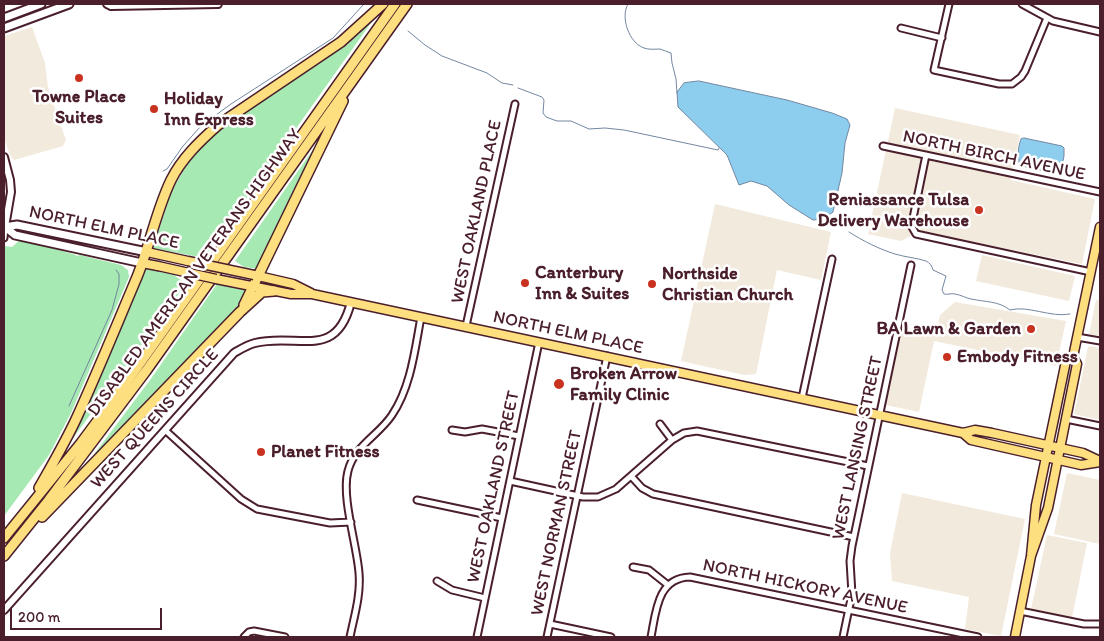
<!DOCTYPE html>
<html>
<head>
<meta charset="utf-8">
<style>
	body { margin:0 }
	#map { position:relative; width:1104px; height:641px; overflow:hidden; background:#fff; font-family:Itim,sans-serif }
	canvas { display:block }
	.frame { position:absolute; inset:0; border:5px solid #4a1f2b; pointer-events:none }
	.scale { position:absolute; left:10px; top:608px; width:152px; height:22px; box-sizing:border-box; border:2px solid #4a1f2b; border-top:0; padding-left:6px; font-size:15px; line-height:18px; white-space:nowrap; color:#4a1f2b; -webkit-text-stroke:4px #fff; paint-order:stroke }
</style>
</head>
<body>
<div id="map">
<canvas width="1104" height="641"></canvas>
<div class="frame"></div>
<div class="scale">200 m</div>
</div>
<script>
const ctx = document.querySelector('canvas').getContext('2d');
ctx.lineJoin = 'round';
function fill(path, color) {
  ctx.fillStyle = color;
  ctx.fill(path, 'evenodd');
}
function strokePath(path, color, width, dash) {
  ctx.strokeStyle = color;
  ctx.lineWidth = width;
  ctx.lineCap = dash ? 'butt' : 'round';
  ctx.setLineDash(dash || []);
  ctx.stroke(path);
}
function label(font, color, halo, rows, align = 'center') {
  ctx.font = font + ' Itim,sans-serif';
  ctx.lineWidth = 5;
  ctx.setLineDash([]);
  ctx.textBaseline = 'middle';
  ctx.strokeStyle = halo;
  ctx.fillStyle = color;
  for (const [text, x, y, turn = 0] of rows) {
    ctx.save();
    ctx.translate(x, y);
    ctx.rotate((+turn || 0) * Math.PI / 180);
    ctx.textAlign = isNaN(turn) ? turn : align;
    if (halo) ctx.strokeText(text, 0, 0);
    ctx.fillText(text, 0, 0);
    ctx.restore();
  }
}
const built = new Path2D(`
	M32,27l13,36 3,25 18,52 -3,6 -49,14 -4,-5 -6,-17v-102z
	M895,108l125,27 -9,45 84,19 -13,65 -162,-33 -19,10 -33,-7z
	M715,204l116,28 -10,48 -44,-10 -21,104 -12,1 -63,-14z
	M982,255l93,21 -6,25 -93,-20z
	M1096,300l4,1v35l-11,-2z
	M955,302l111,19 -10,45 -122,-25 -15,71 -33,-7 16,-78 33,7 5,-19z
	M1090,346l10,2v72l-26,-6 14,-67z
	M1067,473l33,7v64l-46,-10z
	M902,493l123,26 -24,117 -36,-7 4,-32 -77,-16 -2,-28z
	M1047,535l40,8 -15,75 -41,-9z`);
const green = new Path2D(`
	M372,18l1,2 -169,238 -51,-10 19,-58 19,-32 15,-16 21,-17 105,-73z
	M319,141l-61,128 -14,-2 -9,-6z
	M20,240l12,2 44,13 1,1 3,-1 41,10 7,5 1,7 -58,136 -22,42 -45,61v-270l8,1z
	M147,269l27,6 12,9 -118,161 -2,-2 77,-170z
	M217,284l32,7 -11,16 -140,147 -3,-1 55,-73z`);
const water = new Path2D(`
	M699,81l88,19 45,13 15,6 3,6 -5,18 -3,30 -9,39 -10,7 -10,1 -24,-15 -22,-19 -16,-5 -12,4 -12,-30 -49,-48 -1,-15 7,-9z
	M1024,138l38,8 2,2v8l-3,14c-7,4 -33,-2 -41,-5 -3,-8 -2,-18 1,-26z`);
const stream = new Path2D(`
	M628,4c-8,13 1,39 16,44 5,2 11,1 16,1 4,1 7,3 11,4l1,10 4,16 1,14
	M408,31l17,14 17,11 45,17 15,10 11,2
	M518,88l24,9 2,3 -1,13 3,4 11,4h14l18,8 16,-1 19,2 94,20 1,-2
	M163,171l4,-2 16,-23 18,-20 30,-22 102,-66 31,-34
	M849,232c14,9 30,17 46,22 10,3 22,4 31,7 4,2 6,5 7,9l13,6 -4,14 2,4c3,1 7,-1 11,0 6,1 11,4 16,5 14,3 28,2 39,11 18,-5 41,8 60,4
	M69,406l43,-96 7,-26v-10l-3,-4`);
const minor = new Path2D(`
	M949,4l-15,66 65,14h13l9,-7 4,-6 22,-53
	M1022,4l31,17 47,11
	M901,28l41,10
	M883,146l217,46
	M926,155l-14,68v4l4,7 175,38
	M4,238l1,-11
	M466,326l49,-222
	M1077,337l23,4
	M802,398l30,-139
	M1066,419l34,7
	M660,424l12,16
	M165,430l76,69 16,10 73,14 21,-1
	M452,430l13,2 17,-3 37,7
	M631,476l11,12 11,6 201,43
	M510,481l73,16h15l18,-8 56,-49 12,-7 13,-2 171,35
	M417,500l85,18
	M633,567l16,3 19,15
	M437,581l15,9 33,8
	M1020,611l64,13h16
	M550,624l61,13
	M244,637l5,-5 5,-1 31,6
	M350,637c4,-20 11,-42 9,-64 -2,-28 -18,-76 -11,-102 6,-25 31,-36 44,-56 19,-28 23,-66 29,-98
	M477,637l62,-295
	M547,637l60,-281
	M651,637c5,-25 6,-59 39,-60l288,60
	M843,637l9,-43 -2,-33 2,-15 59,-281`);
const tertiary = new Path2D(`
	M107,4l4,2 107,-2
	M4,157l6,23 1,12 -6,35
	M4,610l230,-257c7,-4 13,-8 21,-10 42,-11 81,19 96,-41`);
const secondary = new Path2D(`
	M4,18l37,-14
	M4,28l65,-24
	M4,227l13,-2 130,27
	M5,227l10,8 127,28`);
const primary = new Path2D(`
	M147,252l41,9
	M142,263l16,3
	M254,275l39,9 18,9
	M216,279l75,15h21l651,139 12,-3 17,3 91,20 17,8
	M963,433l8,7 110,25 19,-3
	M1031,556l17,-48 29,-144 -4,-7 27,-130
	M1015,637l16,-81 5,-51 30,-144 7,-4`);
const motorway = new Path2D(`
	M244,305l99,-204
	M39,488c13,-23 27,-47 38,-71 21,-46 40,-93 60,-140 13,-32 19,-66 34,-97 11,-22 29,-39 47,-55l123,-83 42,-38
	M42,517l198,-205 22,-20 12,-1
	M4,538l77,-95 55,-74 259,-365
	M4,556l44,-55 98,-130 261,-367`);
const primaryBridge = new Path2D(`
	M188,261l66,14
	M158,266l58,13`);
const markers = [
	[79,78,5,"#c8321e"],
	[154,109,5,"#c8321e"],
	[979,210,5,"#c8321e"],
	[525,283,5,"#c8321e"],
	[652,284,5,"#c8321e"],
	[1031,329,5,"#c8321e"],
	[947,357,5,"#c8321e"],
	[559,384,6,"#c8321e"],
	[261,452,5,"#c8321e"]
];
const poiNames = [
	["Towne Place",79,97,"center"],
	["Suites",79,118,"center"],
	["Holiday",164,99],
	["Inn Express",164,120],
	["Reniassance Tulsa",969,200,"right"],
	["Delivery Warehouse",969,221,"right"],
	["Canterbury",535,273],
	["Inn & Suites",535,294],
	["Northside",662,274],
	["Christian Church",662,295],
	["BA Lawn & Garden",1021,329,"right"],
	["Embody Fitness",957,357],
	["Broken Arrow",570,374],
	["Family Clinic",570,395],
	["Planet Fitness",271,452]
];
const streetNames = [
	["NORTH BIRCH AVENUE",994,156,12],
	["WEST OAKLAND PLACE",477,212,-78],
	["NORTH ELM PLACE",104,228,12],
	["DISABLED AMERICAN VETERANS HIGHWAY",195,273,-54],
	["NORTH ELM PLACE",568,333,12],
	["WEST QUEENS CIRCLE",155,419,-48],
	["WEST LANSING STREET",858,448,-78],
	["WEST OAKLAND STREET",494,487,-78],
	["WEST NORMAN STREET",557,523,-78],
	["NORTH HICKORY AVENUE",805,587,12]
];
fill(built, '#f2eadc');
fill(green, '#a7e9b2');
fill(water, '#8dcdee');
strokePath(water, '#7287a0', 1);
strokePath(stream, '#7287a0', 1);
strokePath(minor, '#4a1f2b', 9);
strokePath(tertiary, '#4a1f2b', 10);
strokePath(secondary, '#4a1f2b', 11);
strokePath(primary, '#4a1f2b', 11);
strokePath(motorway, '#4a1f2b', 12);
strokePath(minor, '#fff', 5);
strokePath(tertiary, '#fff', 6);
strokePath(secondary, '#fff', 7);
strokePath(primary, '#fddf80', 8);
strokePath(motorway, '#fddf80', 9);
strokePath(primaryBridge, '#4a1f2b', 11, []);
strokePath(primaryBridge, '#fddf80', 8);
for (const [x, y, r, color] of markers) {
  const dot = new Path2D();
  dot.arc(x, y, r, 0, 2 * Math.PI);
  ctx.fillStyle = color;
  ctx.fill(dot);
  strokePath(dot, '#fff', 2);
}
label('bold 18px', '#4a1f2b', '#fff', poiNames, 'left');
label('18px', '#4a1f2b', '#fff', streetNames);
</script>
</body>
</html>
